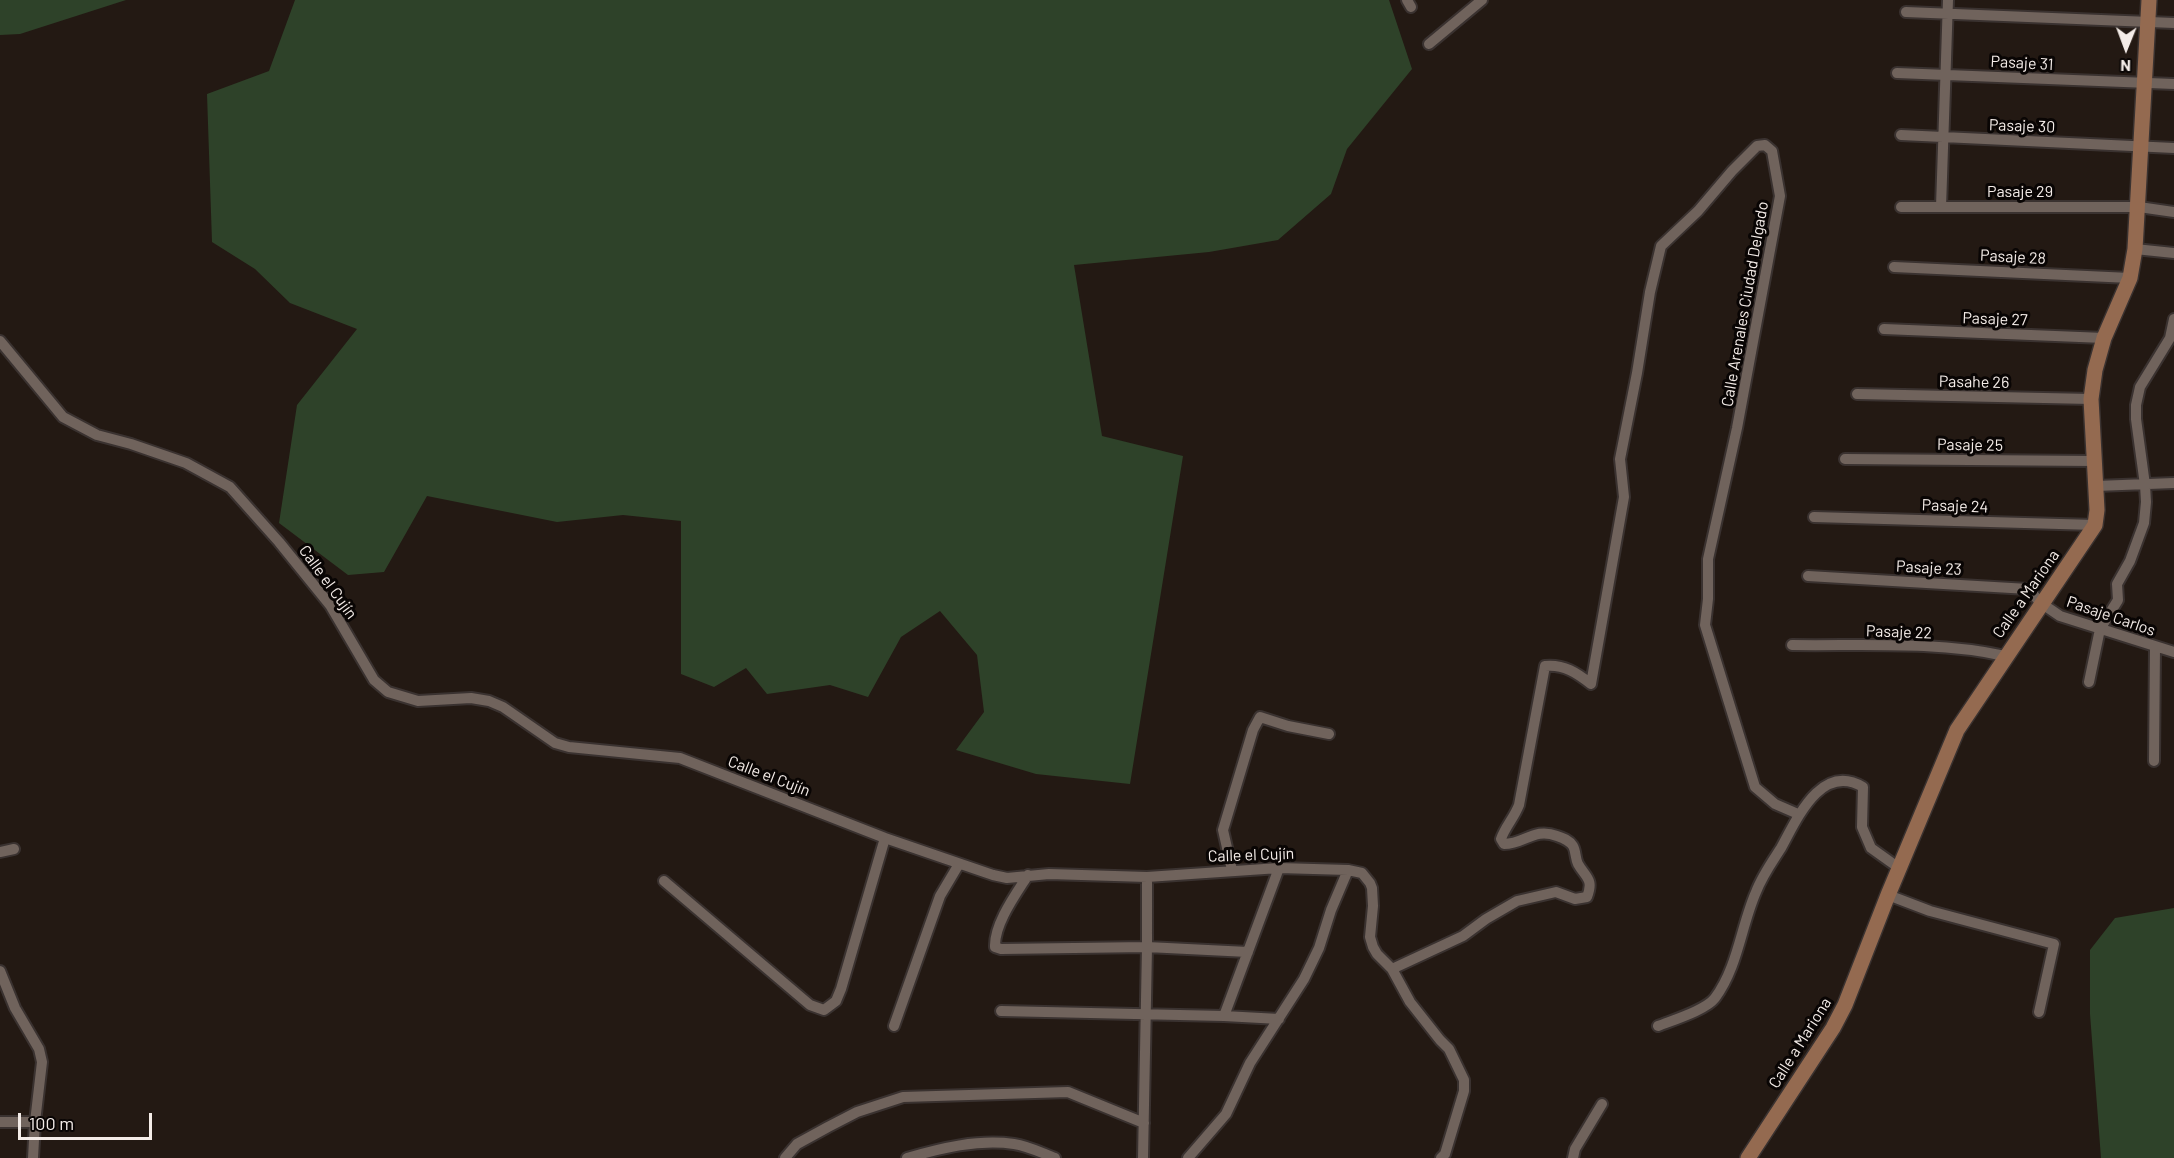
<!DOCTYPE html>
<html>
<head>
<meta charset="utf-8">
<style>
	body { margin:0 }
	#map { position:relative; width:2174px; height:1158px; overflow:hidden; background:#231913; font-family:Barlow,sans-serif }
	canvas { display:block }
	.north { position:absolute; left:2096px; top:18px; width:60px; height:60px; -webkit-text-stroke:4px #090504; paint-order:stroke; rotate:181deg; font-size:16px; font-weight:700; line-height:24px; text-align:center; color:#f4ece8 }
	.north::after { content:''; display:block; margin:auto; width:21px; height:27px; background:#f4ece8; clip-path:polygon(50% 0,100% 100%,50% 72%,0 100%) }
	.scale { position:absolute; left:18px; top:1113px; width:134px; height:27px; box-sizing:border-box; border:3px solid #f4ece8; border-top:0; padding-left:8px; font-size:18px; line-height:21px; white-space:nowrap; color:#f4ece8; -webkit-text-stroke:4px #090504; paint-order:stroke }
</style>
</head>
<body>
<div id="map">
<canvas width="2174" height="1158"></canvas>
<div class="north">N</div>
<div class="scale">100 m</div>
</div>
<script>
const ctx = document.querySelector('canvas').getContext('2d');
ctx.lineJoin = 'round';
function fill(path, color) {
  ctx.fillStyle = color;
  ctx.fill(path, 'evenodd');
}
function strokePath(path, color, width, dash) {
  ctx.strokeStyle = color;
  ctx.lineWidth = width;
  ctx.lineCap = dash ? 'butt' : 'round';
  ctx.setLineDash(dash || []);
  ctx.stroke(path);
}
function label(font, color, halo, rows, align = 'center') {
  ctx.font = font + ' Barlow,sans-serif';
  ctx.lineWidth = 6;
  ctx.setLineDash([]);
  ctx.textBaseline = 'middle';
  ctx.strokeStyle = halo;
  ctx.fillStyle = color;
  for (const [text, x, y, turn = 0] of rows) {
    ctx.save();
    ctx.translate(x, y);
    ctx.rotate((+turn || 0) * Math.PI / 180);
    ctx.textAlign = isNaN(turn) ? turn : align;
    if (halo) ctx.strokeText(text, 0, 0);
    ctx.fillText(text, 0, 0);
    ctx.restore();
  }
}
const green = new Path2D(`
	M0,0h126l-106,34 -20,1z
	M295,0h1094l23,69 -65,80 -16,45 -53,46 -69,12 -135,13 28,171 81,20 -53,328 -94,-10 -80,-24 28,-38 -7,-57 -37,-44 -39,26 -33,60 -38,-12 -63,9 -21,-26 -32,19 -33,-13v-153l-58,-6 -66,7 -130,-26 -43,76 -36,3 -69,-52 18,-118 60,-76 -67,-26 -35,-34 -43,-27 -5,-148 62,-23z
	M2174,908v250h-73l-11,-144v-64l25,-32z`);
const minor = new Path2D(`
	M1407,0l4,7
	M1906,12l268,11
	M1429,44l53,-44
	M1897,73l277,11
	M1901,135l273,13
	M1901,207h238l35,5
	M1941,207l7,-207
	M2135,249l39,4
	M1894,267l236,11
	M1884,329l220,9
	M0,341l63,76 34,18 34,9 55,19 44,24 49,55 51,63 44,75 14,12 30,9 53,-3 18,3 14,6 52,36 14,4 111,11 205,80 108,37 14,3 42,-4 98,3 132,-9 69,2 14,3 8,10 2,5 1,18 -3,31 3,10 4,7 15,15 18,33 30,38 9,9 15,31v11l-19,63 -4,4
	M1857,394l234,5
	M1845,459l249,2
	M2096,486l78,-3
	M1814,517l281,8
	M1808,576l220,13 13,14 19,13 114,36
	M1792,645c69,1 145,-4 213,11
	M2089,682l11,-53 18,-29 -1,-16 13,-23 14,-38 2,-21 -1,-17 -9,-66v-14l4,-18 30,-49 4,-19
	M2154,761l1,-114
	M0,852l14,-3
	M1232,870l-9,-40 30,-100 7,-13 28,9 41,8
	M1028,875c-12,19 -34,49 -33,72l6,2 146,-2 101,5
	M664,881l146,124 14,5 12,-9 5,-12 44,-151
	M1888,895l42,16 124,33 -15,68
	M1392,969l71,-33 23,-17 31,-18 39,-9 19,7 12,-2c7,-18 -1,-19 -9,-33 -3,-6 -2,-13 -5,-18 -4,-6 -10,-8 -16,-10 -23,-9 -32,8 -53,8l-3,-5c4,-12 13,-21 18,-34l26,-139c19,-2 32,7 46,18l33,-187 -4,-38 17,-86 13,-81 11,-46 37,-35 34,-40 25,-25 8,-1 7,6 8,45 -43,232 -29,131v40l-3,26 50,162 20,17 23,10
	M0,971l15,37 24,41 3,13 -7,60 -2,36
	M1001,1011l223,5 55,3
	M1224,1016l55,-148
	M894,1026l46,-130 19,-32
	M1658,1026c15,-6 48,-16 57,-28 23,-31 26,-72 41,-106 6,-16 16,-30 25,-44 16,-29 40,-86 82,-61l-1,40 9,21 28,20
	M0,1122h35
	M785,1158l12,-14 31,-17 29,-15 46,-15 165,-5 76,31
	M907,1158c34,-10 71,-19 107,-14 14,2 28,9 41,14
	M1143,1158l4,-211v-70
	M1188,1158l38,-44 24,-51 54,-84 15,-31 12,-38 17,-40
	M1573,1158l2,-9 27,-45`);
const secondary = new Path2D(`
	M1748,1158l85,-130 12,-23 43,-110 69,-165 138,-205 2,-15 -6,-111 4,-29 9,-32 26,-60 5,-29 14,-249`);
const streetNames = [
	["Pasaje 31",2022,63,3],
	["Pasaje 30",2022,126,2],
	["Pasaje 29",2020,192],
	["Pasaje 28",2013,257,3],
	["Calle Arenales Ciudad Delgado",1745,304,-80],
	["Pasaje 27",1995,319,2],
	["Pasahe 26",1974,382,1],
	["Pasaje 25",1970,445,1],
	["Pasaje 24",1955,506,2],
	["Pasaje 23",1929,568,3],
	["Calle el Cujín",328,582,54],
	["Calle a Mariona",2026,594,-55],
	["Pasaje Carlos",2111,616,19],
	["Pasaje 22",1899,632,2],
	["Calle el Cujín",769,776,21],
	["Calle el Cujín",1251,855,-2],
	["Calle a Mariona",1800,1043,-58]
];
fill(green, '#2e4229');
strokePath(minor, '#3a3230', 14);
strokePath(secondary, '#3a3230', 18);
strokePath(minor, '#70635c', 10);
strokePath(secondary, '#946a50', 15);
label('16px', '#f4ece8', '#090504', streetNames);
</script>
</body>
</html>
